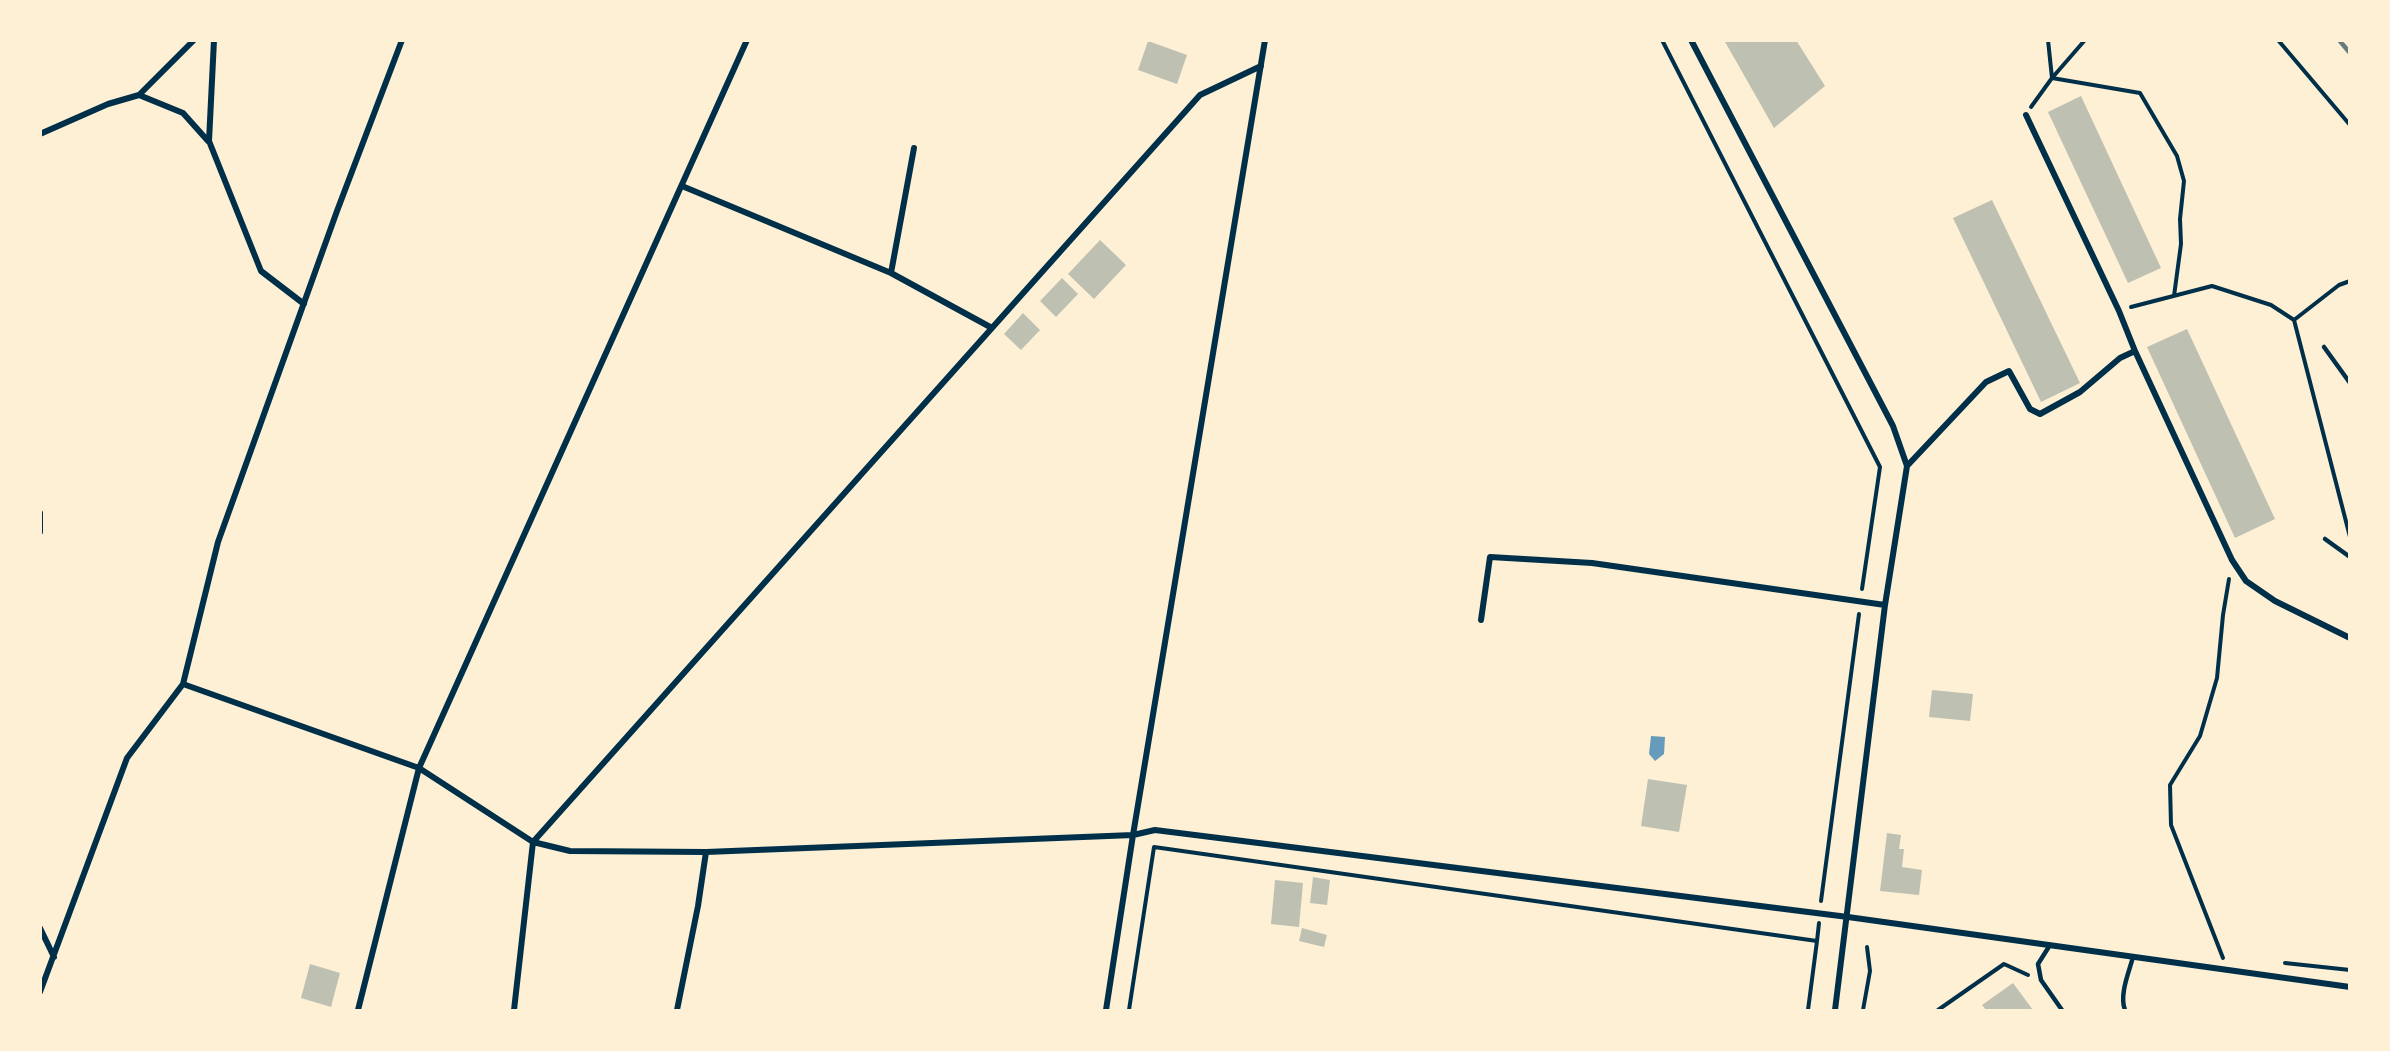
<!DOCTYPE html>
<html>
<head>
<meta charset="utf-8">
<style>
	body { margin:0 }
	#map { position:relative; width:2390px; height:1051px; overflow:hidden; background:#fdf0d5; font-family:"Times New Roman",serif }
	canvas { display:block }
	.frame { position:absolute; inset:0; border:42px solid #fdf0d5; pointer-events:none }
</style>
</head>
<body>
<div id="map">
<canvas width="2390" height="1051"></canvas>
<div class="frame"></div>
</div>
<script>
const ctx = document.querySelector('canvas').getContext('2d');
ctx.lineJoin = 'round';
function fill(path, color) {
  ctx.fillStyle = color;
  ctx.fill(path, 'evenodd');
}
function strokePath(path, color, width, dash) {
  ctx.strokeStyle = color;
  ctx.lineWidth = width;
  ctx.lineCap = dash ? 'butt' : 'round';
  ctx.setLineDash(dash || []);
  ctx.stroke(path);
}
const water = new Path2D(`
	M1651,736l14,1 -1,17 -9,7 -6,-7z`);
const building = new Path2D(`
	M1724,40h72l29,46 -51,42z
	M1148,41l39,14 -10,29 -39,-14z
	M2081,96l80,172 -33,15 -80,-171z
	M1992,200l88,183 -39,19 -88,-184z
	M1100,240l26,25 -32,34 -26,-25z
	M1062,278l16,16 -22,23 -16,-16z
	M1023,313l17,17 -19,20 -17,-16z
	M2187,329l88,190 -40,19 -88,-191z
	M1932,690l41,4 -3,27 -41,-4z
	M1648,779l39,6 -8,47 -38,-6z
	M1887,833l14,2 -2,14h5l-2,18 20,3 -3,25 -39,-4z
	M1313,877l17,3 -3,25 -17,-2z
	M1275,880l28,3 -4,44 -28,-3z
	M1302,928l25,7 -3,12 -25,-6z
	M310,964l30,9 -9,34 -30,-9z
	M2013,983l20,27h-47l-4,-5z`);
const path = new Path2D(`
	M1662,40l218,427 -18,122
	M2278,40l72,85
	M2052,78l88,15 37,63 7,25 -4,38 1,25 -7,52
	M2052,78l33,-38
	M2031,107l21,-29 -4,-38
	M2131,307l81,-21 59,19 23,15 45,-35 11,-4
	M2294,320l56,217
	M1821,901l38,-287
	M1817,941l2,-18
	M2223,958l-52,-133 -1,-40 30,-49 17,-58 6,-63 6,-36
	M2285,963l65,7
	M1129,1010l25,-163 663,94 -9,69
	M1863,1010l7,-39 -3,-24
	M1938,1010l66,-46 24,11`);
const service = new Path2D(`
	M2324,347l26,36
	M2325,539l25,18
	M2050,945l-12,19 3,16 21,30
	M2125,1010c-6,-15 4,-38 8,-53`);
const minor = new Path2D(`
	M214,40l-5,101 52,130 43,33
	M1691,40l202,386 14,40 -22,139 -50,405
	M139,95l44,18 25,28
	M2026,115l93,196 16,40
	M40,134l68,-30 31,-9 55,-55
	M682,186l209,87 101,55
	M891,273l23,-125
	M1907,466l79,-84 23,-11 21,38 10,5 40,-22 40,-34 15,-7 97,209 14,21 29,20 75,37
	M40,513v19
	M1481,620l9,-63 102,6 293,42
	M183,684l236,84 114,74 37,9 136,1 427,-17 22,-5 693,87 502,70
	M40,928l14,29
	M40,992l87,-234 56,-74 35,-142 119,-331 65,-171
	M358,1010l61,-242 328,-728
	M514,1010l19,-168 667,-747 61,-29
	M677,1010l21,-104 8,-54
	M1106,1010l27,-175 132,-795`);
const rail = new Path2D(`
	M2339,40l11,13`);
fill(water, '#669bbc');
fill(building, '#bec0b2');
strokePath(path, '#003049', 4);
strokePath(service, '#003049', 4.5);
strokePath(minor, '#003049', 6);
strokePath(rail, '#657d81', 4.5);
</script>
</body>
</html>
